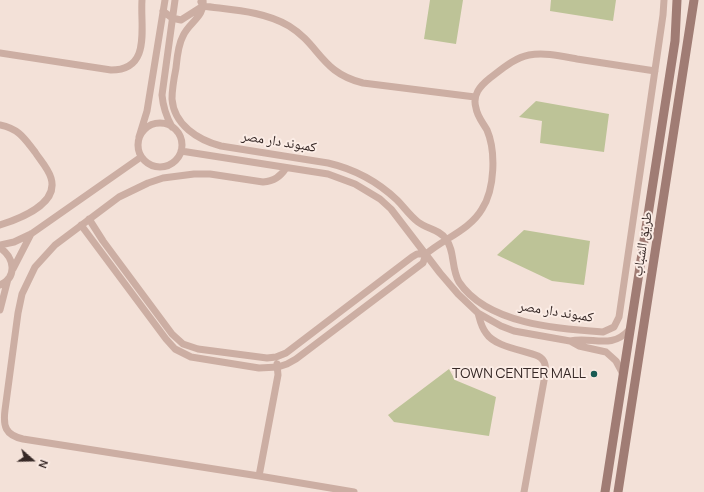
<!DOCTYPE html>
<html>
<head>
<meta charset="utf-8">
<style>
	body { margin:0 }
	#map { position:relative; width:704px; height:492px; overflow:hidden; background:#f3e1d8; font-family:Manrope,sans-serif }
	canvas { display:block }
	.north { position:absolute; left:12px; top:440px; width:40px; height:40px; -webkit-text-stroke:3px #fbece5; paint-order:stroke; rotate:110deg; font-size:11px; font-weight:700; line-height:16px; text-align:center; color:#362826 }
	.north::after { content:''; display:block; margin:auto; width:14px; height:18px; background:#362826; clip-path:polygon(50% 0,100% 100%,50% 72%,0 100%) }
</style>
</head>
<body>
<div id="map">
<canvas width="704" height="492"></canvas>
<div class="north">N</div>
</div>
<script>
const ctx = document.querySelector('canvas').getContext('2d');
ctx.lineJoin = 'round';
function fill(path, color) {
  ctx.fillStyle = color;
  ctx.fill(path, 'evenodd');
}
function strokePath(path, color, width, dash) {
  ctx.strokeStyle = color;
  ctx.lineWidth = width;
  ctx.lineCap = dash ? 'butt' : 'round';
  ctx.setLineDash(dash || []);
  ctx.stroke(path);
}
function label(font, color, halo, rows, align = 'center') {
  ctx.font = font + ' Manrope,"Noto Naskh Arabic",sans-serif';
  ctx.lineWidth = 4;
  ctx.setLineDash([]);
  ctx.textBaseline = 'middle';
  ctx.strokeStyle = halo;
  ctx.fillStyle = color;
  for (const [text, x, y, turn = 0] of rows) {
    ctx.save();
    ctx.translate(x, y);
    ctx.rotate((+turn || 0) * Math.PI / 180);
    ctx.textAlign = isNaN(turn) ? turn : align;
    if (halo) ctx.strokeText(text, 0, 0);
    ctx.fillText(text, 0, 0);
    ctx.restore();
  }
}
const green = new Path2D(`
	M430,0h33l-7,44 -32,-5z
	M551,0h65l-3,21 -63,-10z
	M536,101l73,13 -5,38 -64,-9 2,-22 -23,-4z
	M524,230l66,11 -6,44 -32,-4 -55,-26z
	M449,369l6,11 41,17 -7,39 -95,-14 -6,-7z`);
const minor = new Path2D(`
	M203,0c2,17 -14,22 -20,36 -5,9 -6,22 -7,32 -2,10 -4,21 -4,31 2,26 26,41 49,47l107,17c26,6 50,19 69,37 7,7 13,16 21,22 9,7 21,7 28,17 9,12 5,29 13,43 28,42 99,47 144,50l11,-5 5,-10 44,-302 1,-15
	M201,2l2,4c29,4 61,5 86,20 31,19 32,47 74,57l112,14
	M163,11l9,7 9,2 22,-14
	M0,53l111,17c41,0 29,-43 31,-70
	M138 145a22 22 0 1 1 44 0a22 22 0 1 1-44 0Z
	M0,125c19,4 24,13 35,27 5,8 13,16 16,26 8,26 -32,41 -51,47
	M172,127c-6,-11 -9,-20 -10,-32l13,-95
	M139,137l8,-26 18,-111
	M181,151l147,23 27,10 25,15 11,10 49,64 18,21 20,19 23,13 13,5 56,10 9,5 27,6 10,9 7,13
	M286,168c-6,9 -12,13 -23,14l-53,-8h-16l-31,4 -15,5 -29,14 -64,48 -20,22 -13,27 -4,19 -13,97c-2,16 0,25 18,29l236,37 95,16
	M89,219l14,22 69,93 11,10 15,5 69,9 9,-1 10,-4 126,-96 5,-3h9
	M81,225l85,114 9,10 16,8 68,11 19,-1 9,-3 9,-5 127,-96 3,-9c17,-15 44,-24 56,-45 13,-20 14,-58 5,-79 -4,-7 -10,-14 -11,-22 -4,-13 4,-22 14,-30 12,-9 24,-20 39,-23 15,-3 32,1 48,4 26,4 52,8 78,12
	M0,245l14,-3 17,-8 110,-77
	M0,248c14,9 18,29 0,37
	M13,269l18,-35
	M0,310l8,-31
	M478,313c2,7 3,14 8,20 9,14 37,17 52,23 8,4 8,11 7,19l-21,117
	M570,341c22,-5 41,9 59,-11
	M259,476l19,-101 -1,-11`);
const secondary = new Path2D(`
	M605,492l70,-451 2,-41
	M618,492l76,-492`);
const markers = [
	[594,374,4,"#185b53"]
];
const streetNames = [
	["كمبوند دار مصر",279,142,9],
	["طريق الشباب",643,244,-81],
	["كمبوند دار مصر",556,312,9]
];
const poiNames = [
	["TOWN CENTER MALL",586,374]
];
fill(green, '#bdc397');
strokePath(minor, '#ccaea3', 7);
strokePath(secondary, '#a07c74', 9);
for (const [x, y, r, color] of markers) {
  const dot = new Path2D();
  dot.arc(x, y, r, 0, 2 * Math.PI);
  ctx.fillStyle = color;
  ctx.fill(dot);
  strokePath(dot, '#fbece5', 1.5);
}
label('14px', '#362826', '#fbece5', streetNames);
label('14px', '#362826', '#fbece5', poiNames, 'right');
</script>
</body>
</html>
